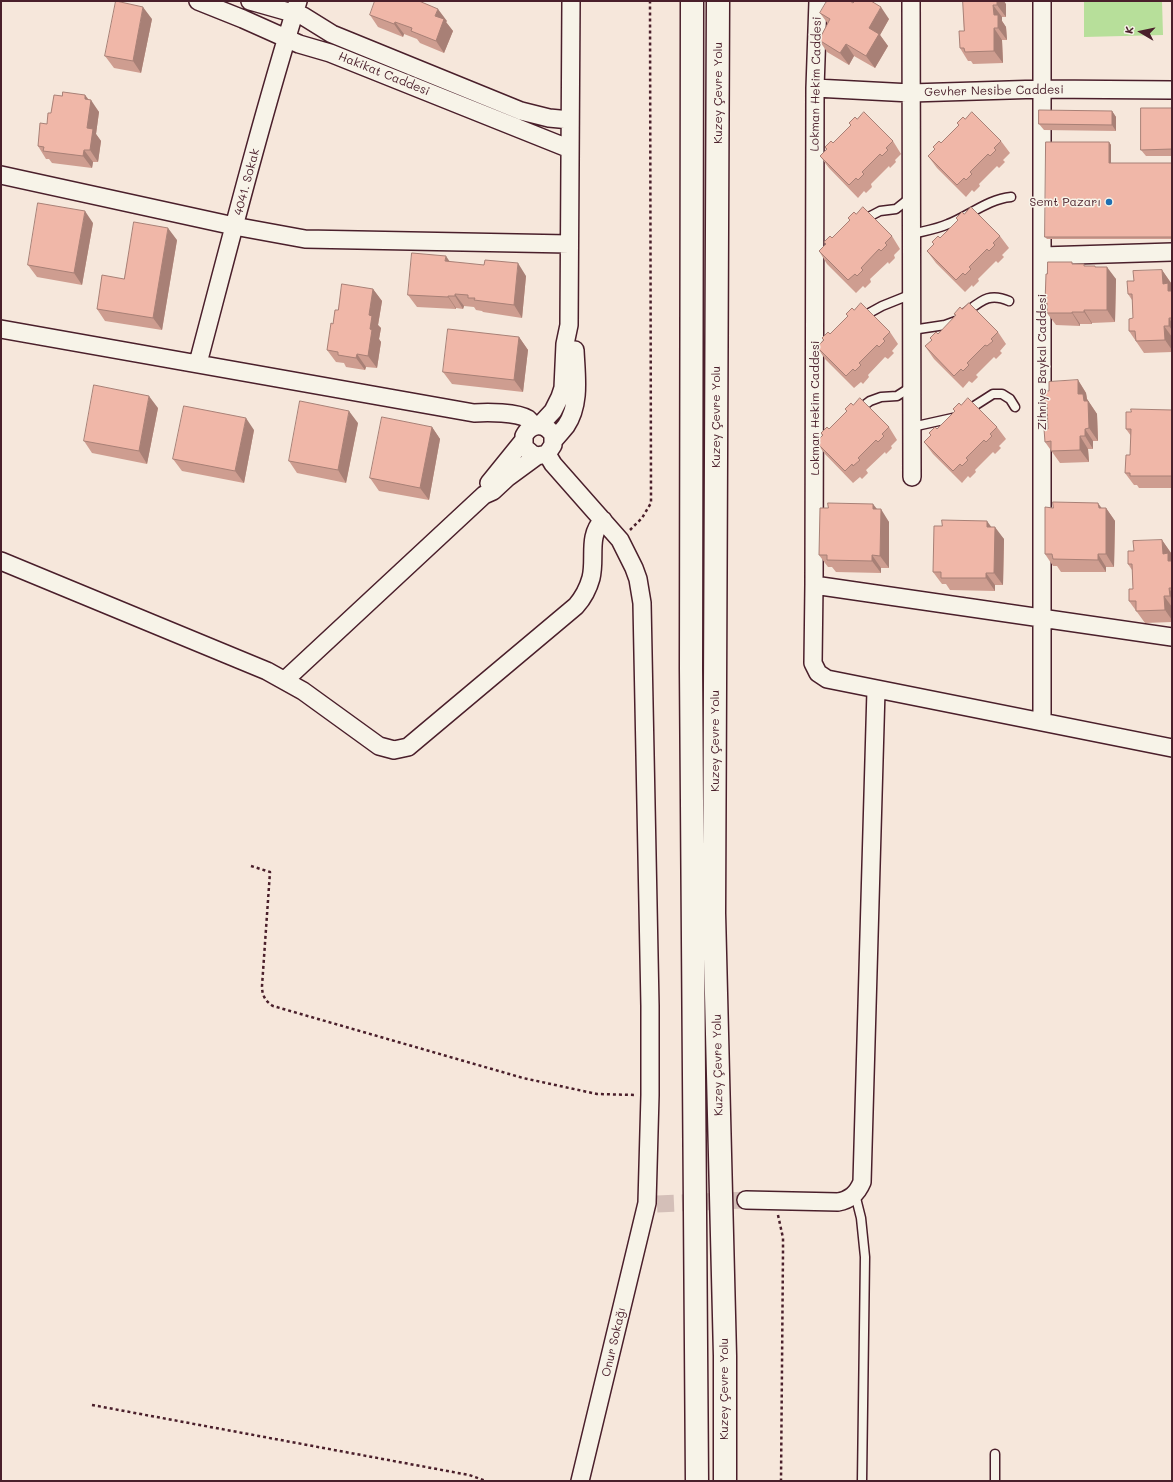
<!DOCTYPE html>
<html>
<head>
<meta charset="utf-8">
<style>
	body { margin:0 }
	#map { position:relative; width:1173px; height:1482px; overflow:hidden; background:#f6e7db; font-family:Mali,sans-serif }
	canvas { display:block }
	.frame { position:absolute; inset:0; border:2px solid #4a1f2b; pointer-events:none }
	.north { position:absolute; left:1121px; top:12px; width:40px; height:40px; -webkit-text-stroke:3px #f7f3e8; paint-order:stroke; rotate:279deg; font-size:11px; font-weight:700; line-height:16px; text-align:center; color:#4a1f2b }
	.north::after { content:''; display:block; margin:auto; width:14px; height:18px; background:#4a1f2b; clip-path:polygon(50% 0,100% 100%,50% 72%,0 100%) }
</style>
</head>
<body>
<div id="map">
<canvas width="1173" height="1482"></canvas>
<div class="frame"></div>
<div class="north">K</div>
</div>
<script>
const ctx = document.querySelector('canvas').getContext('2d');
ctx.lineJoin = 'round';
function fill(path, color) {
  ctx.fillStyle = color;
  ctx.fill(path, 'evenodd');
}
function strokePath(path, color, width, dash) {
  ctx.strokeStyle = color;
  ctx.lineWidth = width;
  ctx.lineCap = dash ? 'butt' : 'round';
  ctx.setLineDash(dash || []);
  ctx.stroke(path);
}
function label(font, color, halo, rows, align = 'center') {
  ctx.font = font + ' Mali,sans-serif';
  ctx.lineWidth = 3;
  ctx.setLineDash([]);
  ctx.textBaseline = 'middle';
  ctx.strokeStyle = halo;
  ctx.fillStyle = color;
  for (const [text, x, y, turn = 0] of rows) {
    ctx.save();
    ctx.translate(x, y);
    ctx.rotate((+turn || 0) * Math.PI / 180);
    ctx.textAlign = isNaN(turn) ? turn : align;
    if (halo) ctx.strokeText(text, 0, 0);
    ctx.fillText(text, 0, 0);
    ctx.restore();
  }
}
const green = new Path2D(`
	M1084,1h78l1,34 -79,2z`);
const streetTunnel = new Path2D(`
	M657,1204l89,-4`);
const path = new Path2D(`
	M630,530l12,-12 9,-15 -1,-502
	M251,866l19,6 -8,114c0,9 3,15 11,20l250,72 74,16 39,1
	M778,1215l5,23v13l-2,230
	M92,1405l377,70 17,6`);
const lane = new Path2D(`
	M861,221l19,-10 16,-2 15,-12
	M912,234c12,-3 25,-5 36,-10 21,-8 40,-25 63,-27
	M965,313c16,-12 24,-21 44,-12
	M862,317l20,-11 30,-12
	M912,330l33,-5 11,-4
	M858,410l12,-9 11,-4 16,-1 14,-9
	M912,427l45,-10 36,-23h9l8,5 5,8
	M855,1194l6,24 4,39 -3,224
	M995,1481v-27`);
const street = new Path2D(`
	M198,1l45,18 56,25 31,9 240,96
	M250,1l53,15 29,18 189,77 28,7 21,2
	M818,1l-3,87 -1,497 358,52
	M911,1l1,476
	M815,88l96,5 131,-4 130,1
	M1,175l233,51 71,13 264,5
	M1042,256l130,-4
	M1,329l473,84c13,-1 43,-1 54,6 2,2 5,5 7,7
	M198,363c32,-121 63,-243 100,-362
	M540,425l13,-14 7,-14 3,-9 2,-44 4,-19 2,-324
	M554,440c4,-5 8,-9 12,-14 15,-22 10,-51 9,-76
	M547,454l6,10 67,76 14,28 4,11 4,24 8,403v89l-3,108 -67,278
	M489,483l34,-42
	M1,561l266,110 36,20 76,55 15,4 14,-3 168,-141c7,-8 12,-17 15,-28 5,-20 -4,-42 12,-58
	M814,585l-1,78 5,10 9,6 345,69
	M285,680l199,-185 9,-4 14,-13 30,-22 10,-2 6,-9v-10c-8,-13 -22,-12 -29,1v11l8,7 5,2
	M1042,722v-721
	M746,1200l92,2c12,-2 19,-8 24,-20l14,-492`);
const highway = new Path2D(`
	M692,1l-1,667 6,813
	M718,1l-4,912 11,443v125`);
const wall = new Path2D(`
	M963,1l43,3v13h-4v4l4,6 1,13h-5l1,23 -30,1 -2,-3h-3l-8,-13 4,-17z
	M853,3l36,16 -9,16 8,11 -13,22 -21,-12 -5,9 -22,-13 -8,-12 9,-16 -8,-11z
	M370,15l77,6 -1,1 7,9 -9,22 -24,-10 -3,-4 -13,-5 -1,3 -25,-10z
	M152,19l-11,54 -27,-5 -9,-12z
	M85,95l14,17 -3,22 5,7 -3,21h-5l-1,6 -40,-5 -3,-4h-3l-8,-13 13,-33z
	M1172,108v48h-26l-5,-6z
	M1112,111l4,6v14l-72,-1 -5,-6z
	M857,119l36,22 8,13 -6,6 1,2 -6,6 -1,-2 -18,18 1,3 -6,6 -2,-2 -6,7 -29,-30 -9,-12 6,-6 -1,-3 8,-4 18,-18 -2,-2z
	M965,119l36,22 9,12 -7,7 2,2 -6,6 -2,-2 -18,18 1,2 -6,6 -2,-2 -6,7 -29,-29 -9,-12 7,-7 -2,-2 8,-4 18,-18 -2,-2z
	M1109,142l2,3v18h61v76h-125l-2,-2z
	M856,214l36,22 8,13 -6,6 1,3 -6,6 -1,-2 -18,17 1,3 -6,6 -2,-2 -7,7 -29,-29 -8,-13 7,-6 -2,-3 8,-4 18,-17 -2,-3z
	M964,214l36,22 9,12 -7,7 2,2 -6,6 -2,-2 -18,18 1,2 -6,6 -1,-2 -7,7 -29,-29 -9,-12 7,-7 -2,-2 8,-4 18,-18 -2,-2z
	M93,223l-11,62 -45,-8 -9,-12z
	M177,240l-15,90 -57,-9 -8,-12 27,-30z
	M450,262l76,14 -4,42 -39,-6 -1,-1 -6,-1 -2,-3 -10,-1 -1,3 -7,-1v1l-39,-2 -9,-12z
	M1074,264l12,2h9v1l21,12 -1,43 -23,1v1h-12v2l-24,-1 -9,-12v-8l-2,-2 2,-29z
	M1162,270l9,13v5l1,1v63l-28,1 -15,-22 4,-13 -1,-18 -4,-6 6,-13z
	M373,289l9,12 -4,24 3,3 -2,11 2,3 -4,26 -11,-1 -1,3 -19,-3 -2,-4 -8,-1 -9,-12 6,-26 5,-14z
	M962,309l36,23 8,12 -6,7 2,2 -6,6 -2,-2 -18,18 2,2 -6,6 -3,-2 -6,7 -29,-29 -9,-13 7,-6 -2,-2 8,-4 18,-18 -2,-2z
	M854,310l36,22 8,12 -6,7 2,2 -6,6 -3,-2 -17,18 1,2 -6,7 -2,-2 -7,6 -29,-29 -8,-12 6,-7 -1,-2 8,-4 18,-18 -2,-2z
	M519,337l9,13 -5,42 -71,-8 -9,-12z
	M1078,380l8,13 1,6 10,15 1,27h-5v8h-5l1,13 -29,1 -15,-21 3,-13v-19l-5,-6 6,-13z
	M853,405l36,22 8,13 -6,6 1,2 -6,6 -1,-2 -19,18 2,3 -6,6 -2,-2 -7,6 -28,-29 -9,-12 6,-6 -1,-3 8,-4 18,-17 -2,-3z
	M961,405l36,22 9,12 -7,7 2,2 -6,6 -2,-2 -18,18 1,2 -6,6 -2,-2 -6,7 -29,-29 -9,-12 7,-7 -2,-2 8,-4 18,-18 -2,-2z
	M158,408l-11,56 -55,-11 -8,-12z
	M1172,410v78h-33l-2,-3h-3l-9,-12 5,-18 1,-19 -5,-7z
	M358,423l-12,60 -49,-10 -8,-12z
	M432,427l8,12 -11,61 -50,-9 -9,-13z
	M254,430l-10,53 -62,-12 -9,-12z
	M1102,508h4l9,13 -1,46h-8v5h-45l-4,-6h-4l-8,-12z
	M877,509l12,13v46h-8v5l-45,-1 -4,-5h-4l-9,-12z
	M991,527l13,12 -1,46h-8v6l-45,-1 -4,-6h-4l-9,-12z
	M1162,540l9,13v5l1,1v63l-27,1 -16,-22 4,-12 -1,-19 -4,-6 6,-13z`);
const shadedWall = new Path2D(`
	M997,1h7l2,3v13l-9,-12z
	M993,5l9,12v4l4,6 1,13 -9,-12 -4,-13z
	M143,7l9,12 -11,54 -8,-12z
	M881,7l8,12 -9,16 8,11 -13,22 -9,-12 3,-28z
	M438,9l9,12 -1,1 7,9 -9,22 -8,-12 -1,-25z
	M395,22l9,12 -1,3 -9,-13z
	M994,28l8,12 1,23 -9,-12z
	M846,44l8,12 -5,9 -9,-12z
	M85,95l5,7 1,-2 8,12 -3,22 5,7 -3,21 -8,-12 -3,-22 -2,-29z
	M1112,111l4,6v14l-4,-6z
	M1109,142l2,3v20l-2,-2z
	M84,150l9,12 -1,6 -9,-12z
	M85,211l8,12 -11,62 -8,-12z
	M168,228l9,12 -15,90 -9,-12z
	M446,256l8,12 -9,-7z
	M518,263l8,13 -4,42 -8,-13z
	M1107,267l9,12 -1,43 -8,-12z
	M1162,270l9,13v5l1,2v7l-9,-13z
	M373,289l9,12 -4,24 3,3 -2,11 2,3 -4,26 -9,-12 1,-41z
	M455,294l9,12 -1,3 -8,-13z
	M448,296l8,12v1l-8,-12z
	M1084,310l8,13v1l-8,-12z
	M1072,312l8,12v2l-8,-13z
	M1169,318l3,5v7l-3,-4z
	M1164,326l8,11v13l-7,-10z
	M519,337l9,13 -5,42 -9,-12z
	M357,354l9,13 -1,3 -9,-12z
	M1078,380l8,13 1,6 10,15 1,27 -9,-13 -11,-34z
	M149,396l9,12 -11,56 -8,-13z
	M349,411l9,12 -12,60 -8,-13z
	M246,418l8,12 -10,53 -9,-12z
	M432,427l8,12 -11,61 -9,-12z
	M1085,429l8,12v8l-8,-13z
	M1080,436l8,13 1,13 -9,-12z
	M1098,503l8,11v-6l9,13 -1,46 -8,-13 -7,-46z
	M873,504l8,10v-5l8,13v46l-9,-12 -7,-47z
	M987,521l8,11v-5l9,12 -1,46 -9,-12 -7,-46z
	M1162,540l9,13v5l1,1v7l-9,-12z
	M1098,554l8,13v5l-8,-12z
	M872,555l9,13v5l-9,-12z
	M986,573l9,12v6l-9,-13z
	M1169,588l3,5v7l-2,-4z
	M1164,596l8,11v13l-7,-10z`);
const building = new Path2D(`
	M116,1l27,6 -10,54 -28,-5z
	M375,1h44l19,8 -3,7 9,3 -8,22 -25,-10 1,-3 -17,-6 -1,2 -24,-9z
	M827,1h23l3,2 2,-2h16l10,6 -12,21 10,6 -13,22 -20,-12 -6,9 -21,-13 11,-21 -10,-6z
	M963,1h34v4h-4l1,10h4v13h-4v23l-29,1 -1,-4h-4l-1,-17h5z
	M63,92l22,3v4l6,1 -4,28 6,1 -3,21h-6l-1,6 -40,-5 1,-4 -6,-1 2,-23 7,1 1,-11h3l3,-18 8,1z
	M1141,108h31v41l-31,1z
	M1039,110l73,1v14l-73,-1z
	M864,112l29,29 -7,7 2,2 -6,6 -2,-2 -18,18 2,2 -6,6 -2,-2 -7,7 -29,-29 7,-7 -2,-2 6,-6 2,2 18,-18 -2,-2 6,-6 2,2z
	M972,112l29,29 -7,7 2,2 -6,6 -2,-2 -18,18 2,2 -6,6 -2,-2 -7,7 -29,-29 7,-7 -2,-2 6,-6 2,2 18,-18 -2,-2 6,-6 2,2z
	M1046,142h63v21h63v74h-127z
	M38,203l47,8 -11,62 -46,-8z
	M863,207l29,29 -7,7 2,2 -6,6 -2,-2 -18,19 2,2 -6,6 -2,-2 -7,6 -29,-29 7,-7 -2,-2 6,-6 2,2 18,-18 -2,-2 6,-6 2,2z
	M971,207l29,29 -7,7 2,2 -6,6 -2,-2 -18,18 2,2 -6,6 -2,-2 -7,7 -29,-29 7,-7 -2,-2 6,-6 2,2 18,-18 -2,-2 6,-6 2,2z
	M134,222l34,6 -15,90 -56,-9 5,-34 22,4z
	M412,253l34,3 -1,5 20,2 19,2 1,-5 33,3 -4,42 -40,-5 1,-2h-7v-3l-13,-1v2h-7v1l-40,-2z
	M1048,262h24v2h12v2h11v1h12v43h-23v2h-12v1h-25v-10h-2l1,-29h1z
	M1162,270l1,14 5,-1v8h4v27h-3v8h-5l1,14 -29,1 -1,-10h-6v-12l4,-1 -1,-24h-4l-1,-13h7l-1,-10z
	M342,284l31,5 -4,26 3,1 -2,13 2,1 -4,26 -11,-2 -1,4 -18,-3v-3l-11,-2 4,-27 2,1 2,-14h3z
	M861,303l29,29 -7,7 2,2 -6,6 -2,-2 -18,18 2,2 -6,6 -2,-2 -7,7 -29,-29 7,-7 -2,-2 6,-6 2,2 18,-18 -2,-2 6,-6 2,2z
	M969,303l29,29 -7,7 2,2 -6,5 -2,-1 -18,18 2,2 -6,6 -2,-2 -7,7 -29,-30 7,-6 -2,-2 6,-6 2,2 18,-19 -2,-1 6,-7 2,2z
	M448,329l71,8 -5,43 -71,-8z
	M1078,380v14h5l1,7h4l1,27 -4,1v7h-5v14l-29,1v-10l-6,1 -1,-13h4l-1,-25h-4v-13h6v-9z
	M94,385l55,11 -10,55 -55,-10z
	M860,398l29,29 -7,7 2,2 -6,6 -2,-2 -18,18 2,2 -7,6 -1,-2 -7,7 -29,-29 7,-7 -2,-2 6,-6 2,2 18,-18 -2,-2 6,-6 2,2z
	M968,398l29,29 -7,7 2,2 -6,6 -2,-2 -18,18 2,2 -6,6 -2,-2 -7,7 -29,-29 7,-7 -2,-2 6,-6 2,2 18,-18 -2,-2 6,-6 2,2z
	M300,401l49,10 -11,59 -49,-9z
	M184,406l62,12 -11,53 -62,-12z
	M1131,409l41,1v66h-42v-3h-5l1,-18h4l1,-26h-5v-17h5z
	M382,417l50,10 -12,61 -50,-10z
	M1053,502l45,1 1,5h7v46h-8v6l-45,-1 -1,-5h-7v-47l8,1z
	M828,503l45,1v5h8l-1,47 -8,-1v6l-45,-1v-5h-8l1,-47h8z
	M942,520l45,1v6h8l-1,46h-8v5h-45v-6h-8l1,-46h8z
	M1162,540l1,14 5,-1v8h4v27h-3l1,8h-6l1,14 -29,1v-10h-7v-12h4l-1,-25h-4v-13h6l-1,-10z`);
const markers = [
	[1109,202,4,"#1f6fb2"]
];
const streetNames = [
	["Hakikat Caddesi",384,74,22],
	["Lokman Hekim Caddesi",816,84,-89],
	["Gevher Nesibe Caddesi",994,91,-1],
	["Kuzey Çevre Yolu",718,93,-90],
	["4041. Sokak",247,182,-75],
	["Zihniye Baykal Caddesi",1042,362,-90],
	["Lokman Hekim Caddesi",815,408,-90],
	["Kuzey Çevre Yolu",716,417,-90],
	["Kuzey Çevre Yolu",715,741,-90],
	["Kuzey Çevre Yolu",718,1065,-91],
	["Onur Sokağı",614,1342,-77],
	["Kuzey Çevre Yolu",724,1389,-90]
];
const poiNames = [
	["Semt Pazarı",1101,202]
];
fill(green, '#b7df9a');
strokePath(streetTunnel, '#d4bfb8', 17, [17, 8]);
strokePath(lane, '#4a1f2b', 11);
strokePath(street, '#4a1f2b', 20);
strokePath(highway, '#4a1f2b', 25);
strokePath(path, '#4a1f2b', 2.5, [3, 3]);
strokePath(lane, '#f7f3e8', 8);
strokePath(street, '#f7f3e8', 17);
strokePath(highway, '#f7f3e8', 22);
fill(wall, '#ce9d90');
fill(shadedWall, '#a88076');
fill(building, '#f0b7a8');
strokePath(building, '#a88076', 1);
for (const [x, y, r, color] of markers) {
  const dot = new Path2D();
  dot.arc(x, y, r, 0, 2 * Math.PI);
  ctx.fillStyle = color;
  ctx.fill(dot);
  strokePath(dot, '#f7f3e8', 1.5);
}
label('12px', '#4a1f2b', '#f7f3e8', streetNames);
label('12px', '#4a1f2b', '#f7f3e8', poiNames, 'right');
</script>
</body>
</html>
